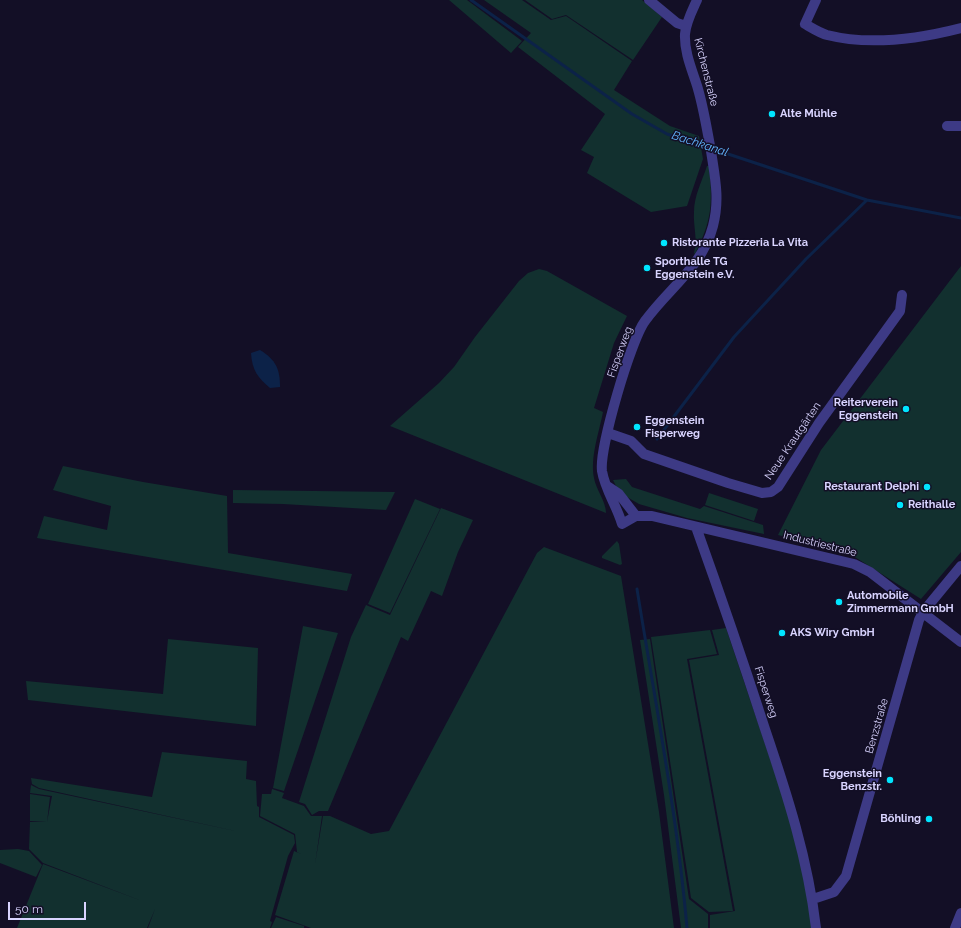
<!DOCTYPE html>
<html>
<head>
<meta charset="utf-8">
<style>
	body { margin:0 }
	#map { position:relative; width:961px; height:928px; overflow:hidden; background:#130f26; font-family:Raleway,sans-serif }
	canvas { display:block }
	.scale { position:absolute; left:8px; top:902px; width:78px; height:18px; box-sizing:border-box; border:2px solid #d9d4ff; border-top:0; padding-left:5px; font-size:12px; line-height:14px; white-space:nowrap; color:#d9d4ff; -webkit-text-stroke:3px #130f26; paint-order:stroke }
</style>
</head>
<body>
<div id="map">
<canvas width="961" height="928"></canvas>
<div class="scale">50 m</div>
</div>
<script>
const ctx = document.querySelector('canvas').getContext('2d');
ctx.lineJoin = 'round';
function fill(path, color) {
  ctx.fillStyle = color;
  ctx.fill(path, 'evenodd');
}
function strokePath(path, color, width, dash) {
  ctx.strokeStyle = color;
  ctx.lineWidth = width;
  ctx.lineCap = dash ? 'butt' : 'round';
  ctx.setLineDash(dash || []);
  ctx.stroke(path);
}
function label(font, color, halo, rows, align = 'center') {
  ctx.font = font + ' Raleway,sans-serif';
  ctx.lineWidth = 3;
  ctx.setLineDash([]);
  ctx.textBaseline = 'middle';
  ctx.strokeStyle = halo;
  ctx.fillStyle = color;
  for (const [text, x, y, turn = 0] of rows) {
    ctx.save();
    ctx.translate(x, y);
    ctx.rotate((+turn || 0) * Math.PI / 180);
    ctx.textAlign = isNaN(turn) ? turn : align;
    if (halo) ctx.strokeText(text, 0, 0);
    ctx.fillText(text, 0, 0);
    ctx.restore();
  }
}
const green = new Path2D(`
	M449,0h18l55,41 -11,12z
	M484,0h38l29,20 15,-4 66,45 -18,29 56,36 29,10 4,23 -16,47 -36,6 -64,-39 7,-16 -13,-7 24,-36 -87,-67 13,-14z
	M525,0h117l20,17 -29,43 -67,-45 -14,4z
	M707,166h2c4,38 3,54 -14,88l-1,-1c4,-14 -1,-27 0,-41 0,-16 8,-31 13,-46z
	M961,266v286l-40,47 -74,-47 -69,-17 43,-85z
	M539,269l8,2 80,45 -13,27 -20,65 9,4c-4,21 -13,45 -9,66 2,12 12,23 12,35l-216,-87 49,-43 15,-16 21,-30 44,-56 9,-8z
	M63,466l80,16 84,14 1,57 124,21 -5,17 -310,-53 7,-22 63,14 4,-24 -58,-16z
	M626,479l6,8 68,22 4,-3 59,19 1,9 -77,-16 -48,-14 -12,-7 -10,-9 -4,-8z
	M233,490l162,2 -9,18 -103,-6 -50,-1z
	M709,493l49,16 -4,12 -49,-16z
	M415,499l25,10 -50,104 -22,-9z
	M441,508l32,12 -15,32 -16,44 -11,-5 -23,50 -7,-4 -73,174h-9l-7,4 -7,-11 -6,-2 52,-165 15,-32 24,10z
	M617,541l2,3 3,20 -2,1 -18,-7v-2z
	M544,547l77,29 38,236 15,116h-363l-36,-13 19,-64 7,3 -4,-2 -2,-18 -35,-18 2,-22h9l1,-5 12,4 -2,5 22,8 7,10h11l-7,48 8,-48h7l41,18 18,-3 148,-278z
	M303,626l35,7 -54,158 -11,-3z
	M726,628l63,187 15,61 8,52h-102v-13l25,-4 -46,-251 30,-5 -7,-25z
	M710,630l7,24 -30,5 46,252 -24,1 -18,-14 -40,-261z
	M168,639l90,9 -2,78 -228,-26 -2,-19 137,13z
	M650,639l39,260 19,15v14h-27l-17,-133 -24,-155z
	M162,752l85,9 -1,18 10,2 1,25 2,1v10l35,18 1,8 -7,13 -18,65 2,1 -2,6h-122l7,-19 -8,19h-130l26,-64 99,37 -99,-38 -14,-14 1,-27h17l5,-26 -22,-3 1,-8 8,4 201,43 -201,-44 -7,-4 -1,-6 121,19z
	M30,794l20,3 -3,25 -17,-1z
	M18,849l11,2 13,14 -6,12 -36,-14v-13z
	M276,917l28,9v2h-33z`);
const water = new Path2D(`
	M260,350c16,10 20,19 20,37l-10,1c-12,-10 -18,-18 -19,-35z`);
const stream = new Path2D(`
	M471,0l161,114 35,20 40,13
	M713,149l154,51 94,18
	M657,439l77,-102 72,-78 61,-59
	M637,589c18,112 40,225 50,339`);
const minor = new Path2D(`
	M649,0l28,23 9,3
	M697,0c-5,11 -11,22 -12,34 -1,19 8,38 13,55 6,21 9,41 13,62 4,27 9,48 2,75 -10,40 -45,63 -68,95 -14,19 -46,127 -43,150 3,19 15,35 20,53l14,-8h16l202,48 16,8 91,70
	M816,0l-11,24c7,4 15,9 22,11 44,11 91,4 134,-7
	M947,126h14
	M608,433l23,8 13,13 84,29 34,10 9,-1 7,-5 41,-64 81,-112 2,-16
	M607,486l12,8 17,22
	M696,527c24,67 47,134 69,202 22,65 43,130 51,199
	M813,899l21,-7 12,-16 73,-256 4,-8 38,-46
	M955,928l6,-15`);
const markers = [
	[772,114,4,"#00e5ff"],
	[664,243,4,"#00e5ff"],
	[647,268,4,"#00e5ff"],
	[906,409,4,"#00e5ff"],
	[637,427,4,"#00e5ff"],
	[927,487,4,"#00e5ff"],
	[900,505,4,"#00e5ff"],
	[839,602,4,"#00e5ff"],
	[782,633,4,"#00e5ff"],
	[890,780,4,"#00e5ff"],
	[929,819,4,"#00e5ff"]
];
const streetNames = [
	["Kirchenstraße",706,72,76],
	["Fisperweg",620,352,-70],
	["Neue Krautgärten",793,441,-56],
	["Industriestraße",820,544,14],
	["Fisperweg",766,692,72],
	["Benzstraße",877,726,-74]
];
const poiNames = [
	["Alte Mühle",780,114],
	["Ristorante Pizzeria La Vita",672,243],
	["Sporthalle TG",655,262],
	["Eggenstein e.V.",655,275],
	["Reiterverein",898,403,"right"],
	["Eggenstein",898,416,"right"],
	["Eggenstein",645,421],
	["Fisperweg",645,434],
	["Restaurant Delphi",919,487,"right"],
	["Reithalle",908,505],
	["Automobile",847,596],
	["Zimmermann GmbH",847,609],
	["AKS Wiry GmbH",790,633],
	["Eggenstein",882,774,"right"],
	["Benzstr.",882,787,"right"],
	["Böhling",921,819,"right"]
];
const waterNames = [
	["Bachkanal",700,144,18]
];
fill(green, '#12302f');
fill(water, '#0c2248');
strokePath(stream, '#0c2248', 3);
strokePath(minor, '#3d3a85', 10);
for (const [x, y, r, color] of markers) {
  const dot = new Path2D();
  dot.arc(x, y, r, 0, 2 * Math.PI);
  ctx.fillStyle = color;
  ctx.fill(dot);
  strokePath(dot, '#130f26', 1.5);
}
label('11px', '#d9d4ff', '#130f26', streetNames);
label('bold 11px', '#d9d4ff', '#130f26', poiNames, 'left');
label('italic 12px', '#62b6ff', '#130f26', waterNames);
</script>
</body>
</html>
